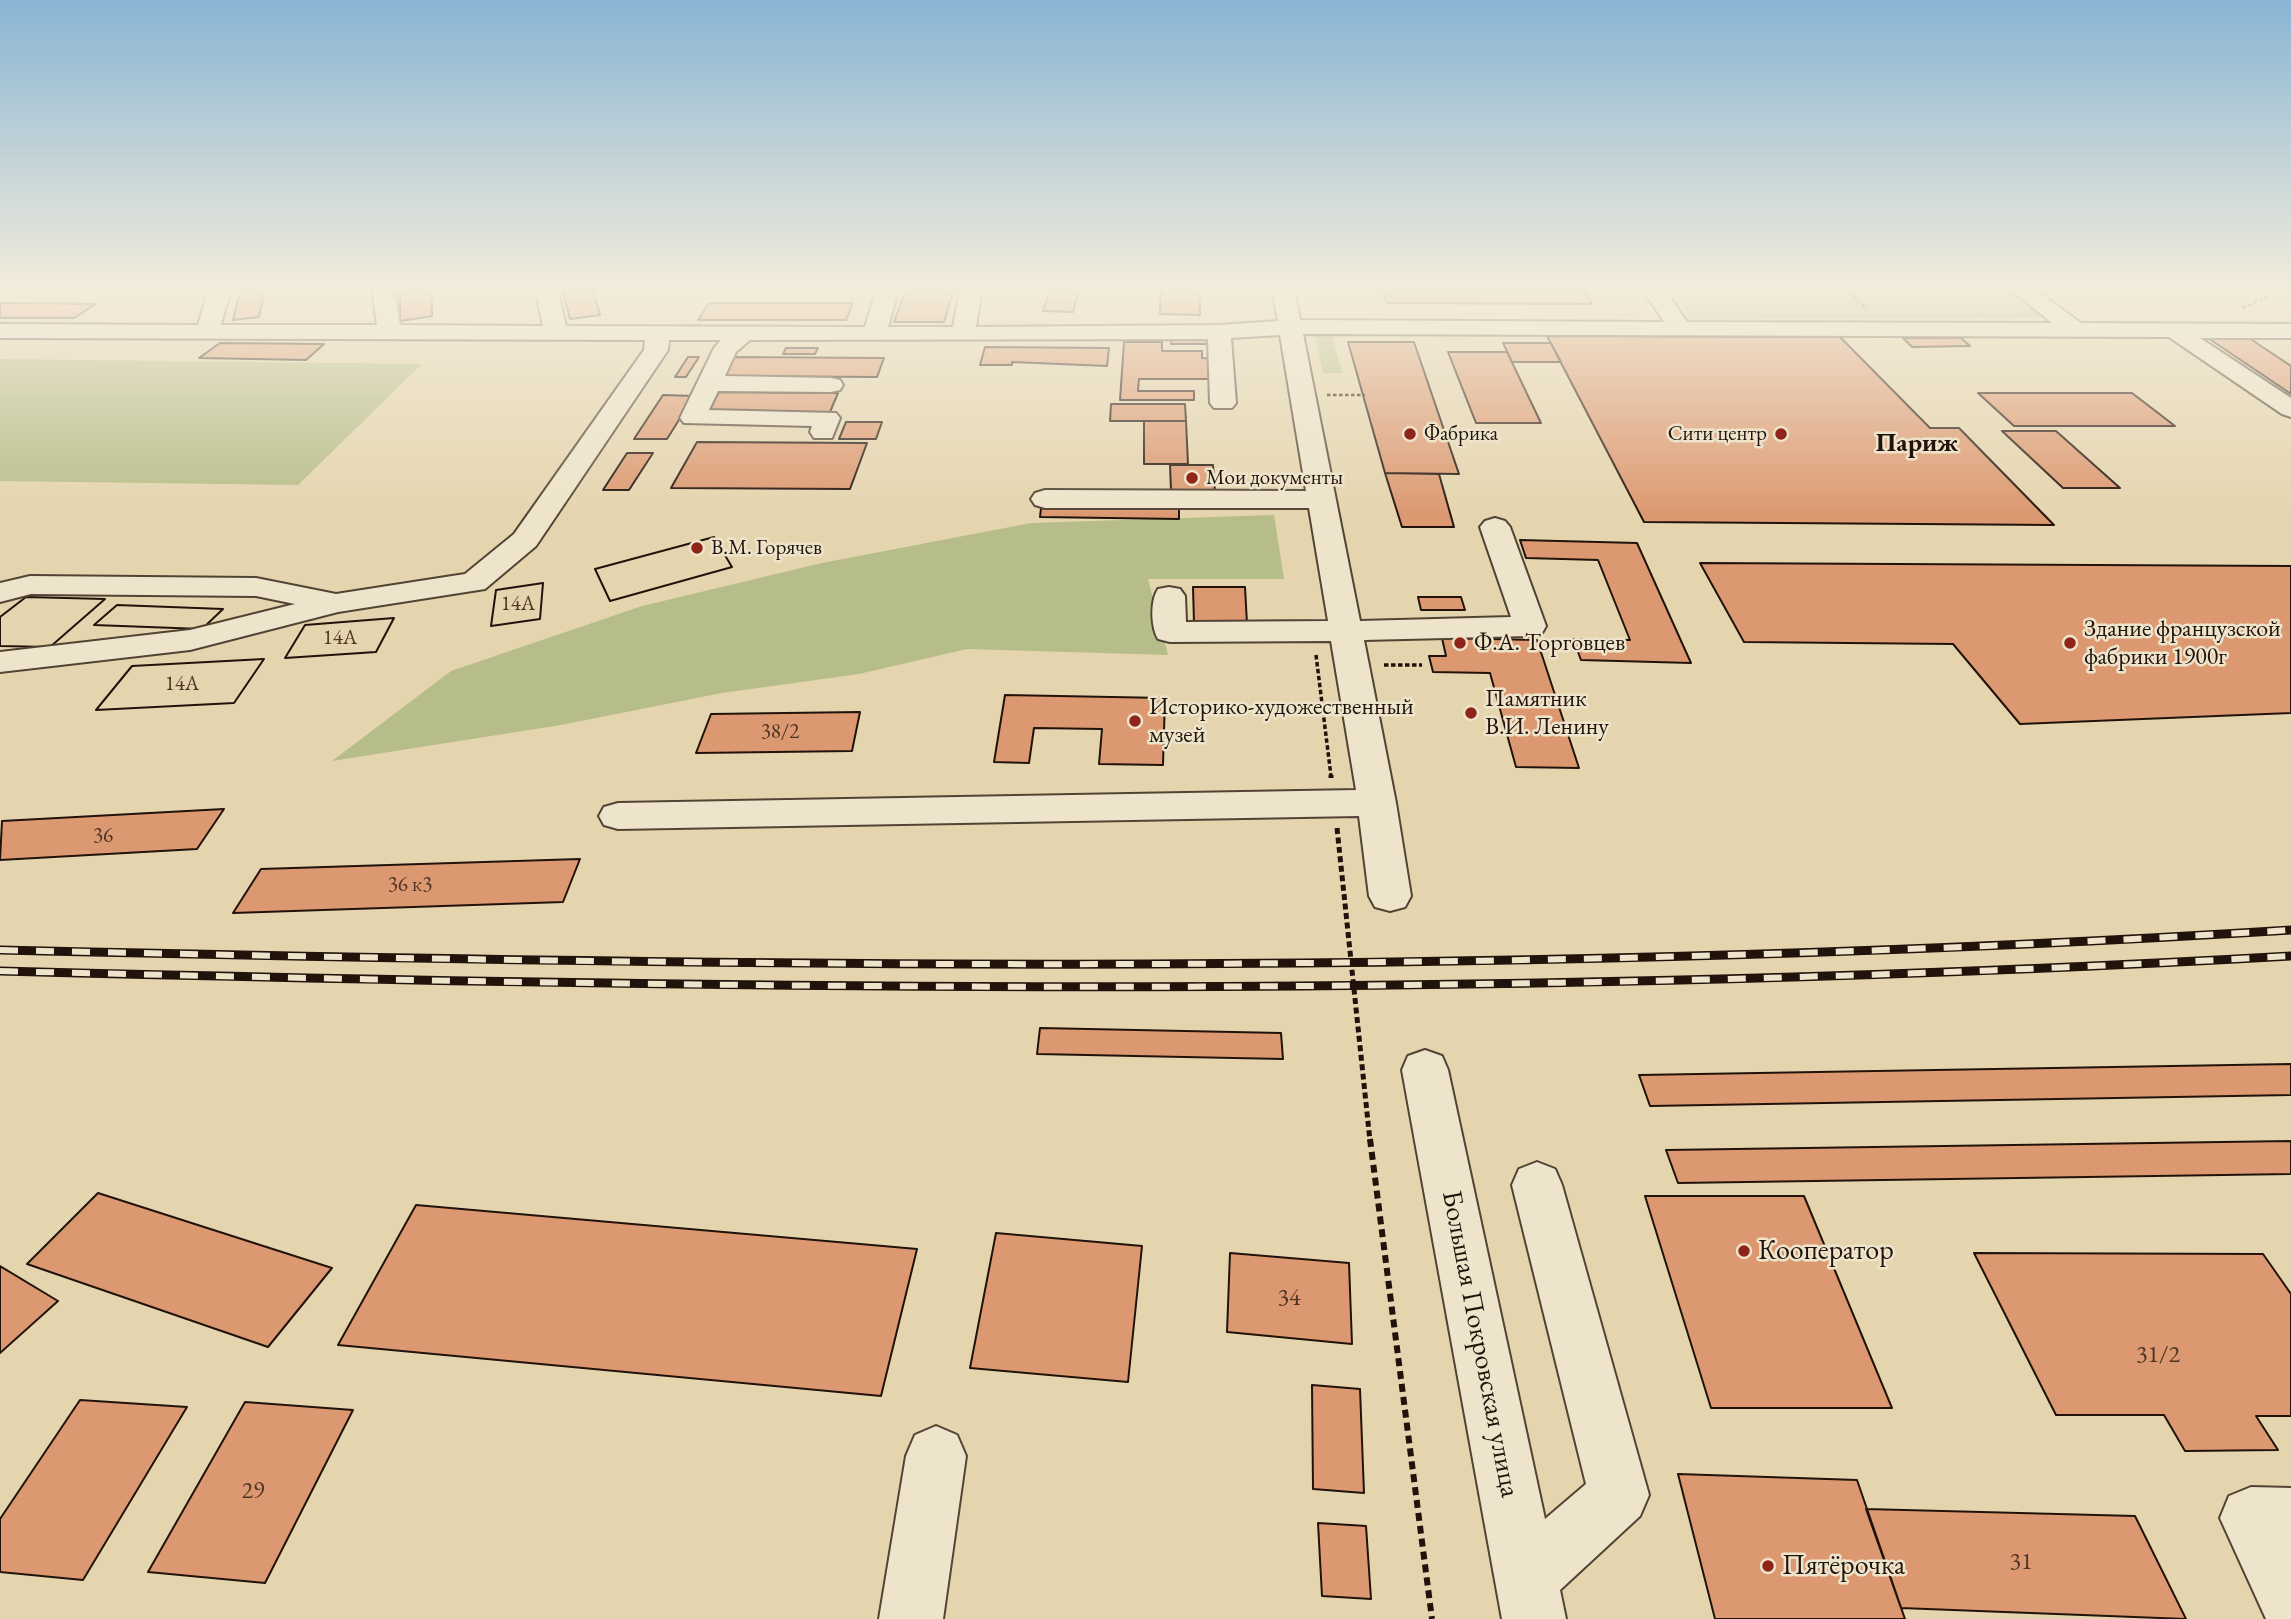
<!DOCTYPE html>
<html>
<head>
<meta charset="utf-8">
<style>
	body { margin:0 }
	canvas { display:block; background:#e5d5af }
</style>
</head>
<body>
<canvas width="2291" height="1619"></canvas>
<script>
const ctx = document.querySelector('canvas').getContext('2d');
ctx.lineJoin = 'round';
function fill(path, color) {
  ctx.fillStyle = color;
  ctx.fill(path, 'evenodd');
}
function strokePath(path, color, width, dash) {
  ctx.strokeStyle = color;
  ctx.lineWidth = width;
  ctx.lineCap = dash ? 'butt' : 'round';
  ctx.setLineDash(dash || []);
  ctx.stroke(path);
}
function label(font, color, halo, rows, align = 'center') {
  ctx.font = font + ' "EB Garamond",serif';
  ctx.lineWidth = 5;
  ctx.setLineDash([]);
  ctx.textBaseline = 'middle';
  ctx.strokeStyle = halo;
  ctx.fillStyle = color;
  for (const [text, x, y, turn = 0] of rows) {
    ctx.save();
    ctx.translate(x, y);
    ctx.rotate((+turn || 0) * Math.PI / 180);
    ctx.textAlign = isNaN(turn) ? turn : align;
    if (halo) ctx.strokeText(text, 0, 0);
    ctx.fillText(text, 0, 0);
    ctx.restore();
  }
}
const green = new Path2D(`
	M1669,288h345l39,30 -362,1z
	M1314,333l18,1 10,39h-19z
	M0,359l422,5 -124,121 -298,-4z
	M1274,515l10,64h-136l20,76 -201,-6 -108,25 -137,19 -161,32 -229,36 119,-90 191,-65 180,-43 209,-40z`);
const building = new Path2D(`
	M241,288h24l-6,29 -26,3z
	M400,288h31l1,28 -32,5z
	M562,288h30l8,27 -30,4z
	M907,288h47l-10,34h-50z
	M1161,288h38l1,27 -40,-1z
	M1359,288h224l9,16 -205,-1 -3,-9z
	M1050,289l29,1 -6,22 -30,-1z
	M0,303l96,1 -22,14h-74z
	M709,303h144l-7,17h-148z
	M1207,335l1,9h-37v-8z
	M1547,336l293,1 90,91h29l95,97 -410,-3z
	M2205,336h41l45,30v28z
	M1903,338h58l9,8 -58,1z
	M1124,342h38v9h40v7l13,1v20h-76l-1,12h56v9h-74z
	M1348,342h66l45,132 -74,-1z
	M220,343l104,1 -18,16 -107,-2z
	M1503,343h48l10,19h-49z
	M985,347l124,1 -2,18 -95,-4v3h-32z
	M786,348h32l-3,6h-32z
	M1448,352h59l34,71h-65z
	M688,357h11l-13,20h-11z
	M734,357l150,1 -7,19 -155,-1z
	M719,392l119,1 -8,19h-122z
	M1978,393h154l43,33h-161z
	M663,395l31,1 -27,43h-33z
	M1111,404h74l1,17h-76z
	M1144,421h42l2,43h-44z
	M846,422h36l-6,17h-37z
	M2002,431h54l64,57h-57z
	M697,442l170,1 -17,46 -179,-1z
	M627,453h26l-24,37h-26z
	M1170,465h43l2,26h-44z
	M1385,473l54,1 15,53h-52z
	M1041,508l138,1v10l-139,-2z
	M714,537l18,30 -122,34 -15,-32z
	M714,537l18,30 -122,34 -15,-32z
	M1520,540l117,3 54,120 -110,-3 -8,-21 57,1 -32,-80 -72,-2z
	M1700,563l591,3v147l-271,11 -67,-80 -209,-2z
	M543,583l-3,36 -49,7 5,-36z
	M543,583l-3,36 -49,7 5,-36z
	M1193,587h52l2,37 -53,-1z
	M26,597l79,2 -55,48 -50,-1v-29z
	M26,597l79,2 -55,48 -50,-1v-29z
	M1418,597h43l4,13h-44z
	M117,605l106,4 -21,20 -108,-4z
	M117,605l106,4 -21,20 -108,-4z
	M394,618l-18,34 -91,6 20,-33z
	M394,618l-18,34 -91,6 20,-33z
	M1442,638l95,2 42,128 -63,-1 -26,-94 -57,-1 -4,-16h17z
	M264,659l-30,44 -138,7 36,-44z
	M264,659l-30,44 -138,7 36,-44z
	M1005,695l160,3 -2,67 -64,-1 3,-35 -68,-1 -5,35 -35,-1z
	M860,712l-8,39 -156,2 15,-39z
	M224,809l-27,40 -197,11 2,-39z
	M580,859l-17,43 -330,11 28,-44z
	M1040,1028l241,5 2,26 -246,-5z
	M2291,1064v31l-641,11 -11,-31z
	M2291,1141v33l-613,9 -12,-33z
	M98,1193l234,75 -64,79 -241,-83z
	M1645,1196h159l88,212h-181z
	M416,1205l501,44 -36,147 -543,-51z
	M996,1233l146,13 -14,136 -158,-14z
	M1230,1253l119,10 3,81 -125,-12z
	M1974,1253l289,1 28,40v122h-35l22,34 -93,1 -21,-36h-108z
	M0,1266l58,35 -58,52z
	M1312,1385l48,4 4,104 -51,-4z
	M80,1400l107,7 -104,173 -83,-8v-53z
	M245,1402l108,8 -88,173 -117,-11z
	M1678,1474l179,6 48,139h-190z
	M1866,1509l269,7 51,103 -285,-11z
	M1318,1523l48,3 5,73 -49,-3z`);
const pathFar3 = new Path2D(`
	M1844,288l23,21
	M2243,308l33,-16h15
	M1327,395h38`);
const pathFar2 = new Path2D(`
	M1316,655l15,121
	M1384,665h38`);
const pathFar1 = new Path2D(`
	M1331,775v3
	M1337,828l33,313`);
const path = new Path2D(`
	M1370,1139l62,480`);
const minor = new Path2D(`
	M209,288h22l-10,37h156l-5,-37h22l6,37 143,1 -8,-38h22l9,38 299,1 12,-39h22l-11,39h65l7,-39h22l-6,39 243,-2 59,-4 -6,-33h22l6,32 364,2 -22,-34h22l23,34 365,1 -44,-35h25l48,35 210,1v14h-91l91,60v19l-9,-3 -113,-77 -866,-3 57,287 151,-4 -31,-90 5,-6 10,-3 10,3 5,6 36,99 -4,7 -12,3 -166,4 32,163 15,93 -6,11 -15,4 -15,-4 -6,-11 -10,-80 -741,13 -14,-4 -5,-9 5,-9 14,-4 738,-13 -25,-149 -161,1 -12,-3c-7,-12 -8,-38 0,-50l11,-2 11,2 5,7 1,26 142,-1 -19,-113h-264l-10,-3 -4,-6 4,-6 10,-3 261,1 -26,-156 -49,3 5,65 -4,5h-18l-4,-5 -2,-64 -458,1 -14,12 -11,24 106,2 9,2 3,5 -3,5 -9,2 -113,-1 -9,19 127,3 4,5 -8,20h-18l-4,-6 2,-6 -128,-3 -4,-5 34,-70 7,-8h-52l-1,10 -132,196 -51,43 -147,23 -148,38 -190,22v-20l190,-22 105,-26 -39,-8 -225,-2 -31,8v-19l30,-7 226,2 80,16 129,-20 49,-40 130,-184 1,-10 -645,-2v-14l198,1z
	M1425,1050l17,6 6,14 97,449 41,-35 -74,-299 7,-16 18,-7 18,7 7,16 87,310 -9,21 -80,74 6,29h-64l-100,-549 6,-14z
	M936,1426l21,9 9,21 -23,163h-64l27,-163 9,-21z
	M2251,1487l40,1v131h-25l-46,-101 9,-22z`);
const rail = new Path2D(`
	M0,950c764,17 1528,27 2291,-20
	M0,971c764,19 1528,28 2291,-15`);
const markers = [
	[1410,434,7,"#8f2418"],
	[1781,434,7,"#8f2418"],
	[1192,478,7,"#8f2418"],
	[697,548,7,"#8f2418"],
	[1460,643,7,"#8f2418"],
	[2070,643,7,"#8f2418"],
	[1471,713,7,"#8f2418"],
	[1135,721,7,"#8f2418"],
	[1744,1251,7,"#8f2418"],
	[1768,1566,7,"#8f2418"]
];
const farPoinames = [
	["Фабрика",1424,434],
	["Сити центр",1767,434,"right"],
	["Мои документы",1206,478],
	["В.М. Горячев",711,548]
];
const numberNames = [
	["14А",518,604],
	["14А",340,638],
	["14А",182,684],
	["38/2",780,732],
	["36",103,836],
	["36 к3",410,885]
];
const poiNames = [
	["Здание французской",2084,629],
	["фабрики 1900г",2084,657],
	["Ф.А. Торговцев",1474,643],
	["Памятник",1485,699],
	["В.И. Ленину",1485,727],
	["Историко-художественный",1149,707],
	["музей",1149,735]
];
const nearNumbernames = [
	["34",1289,1298],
	["31/2",2158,1355],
	["29",253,1491],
	["31",2021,1562]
];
const farDistrictnames = [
	["Париж",1917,444]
];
const nearPoinames = [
	["Кооператор",1758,1251],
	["Пятёрочка",1782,1566]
];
const nearStreetnames = [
	["Большая Покровская улица",1480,1344,79]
];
fill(green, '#b7bd89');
fill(building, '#dc9971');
strokePath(building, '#21130b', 2);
strokePath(minor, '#524434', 4);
strokePath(pathFar3, '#21130b', 2.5, [3.5, 2.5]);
strokePath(pathFar2, '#21130b', 3.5, [4.5, 2.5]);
strokePath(pathFar1, '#21130b', 5, [6, 3.5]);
strokePath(path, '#21130b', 6, [8, 5]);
fill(minor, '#eee4cb');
strokePath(rail, '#21130b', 9);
strokePath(rail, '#eee4cb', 6, [18]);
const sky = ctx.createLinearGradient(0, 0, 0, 515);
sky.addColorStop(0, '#89b5d4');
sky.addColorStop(0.56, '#f3ecdb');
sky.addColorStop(1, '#f3ecdb00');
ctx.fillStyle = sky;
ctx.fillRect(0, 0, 2291, 515);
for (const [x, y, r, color] of markers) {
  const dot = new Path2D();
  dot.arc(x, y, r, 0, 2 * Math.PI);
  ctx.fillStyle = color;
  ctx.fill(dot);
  strokePath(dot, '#eee4cb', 2.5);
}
label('21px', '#21130b', '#eee4cb', farPoinames, 'left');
label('21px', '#503424', null, numberNames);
label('24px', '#21130b', '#eee4cb', poiNames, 'left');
label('24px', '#503424', null, nearNumbernames);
label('bold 26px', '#21130b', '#eee4cb', farDistrictnames);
label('28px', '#21130b', '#eee4cb', nearPoinames, 'left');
label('28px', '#21130b', '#eee4cb', nearStreetnames);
</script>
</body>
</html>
